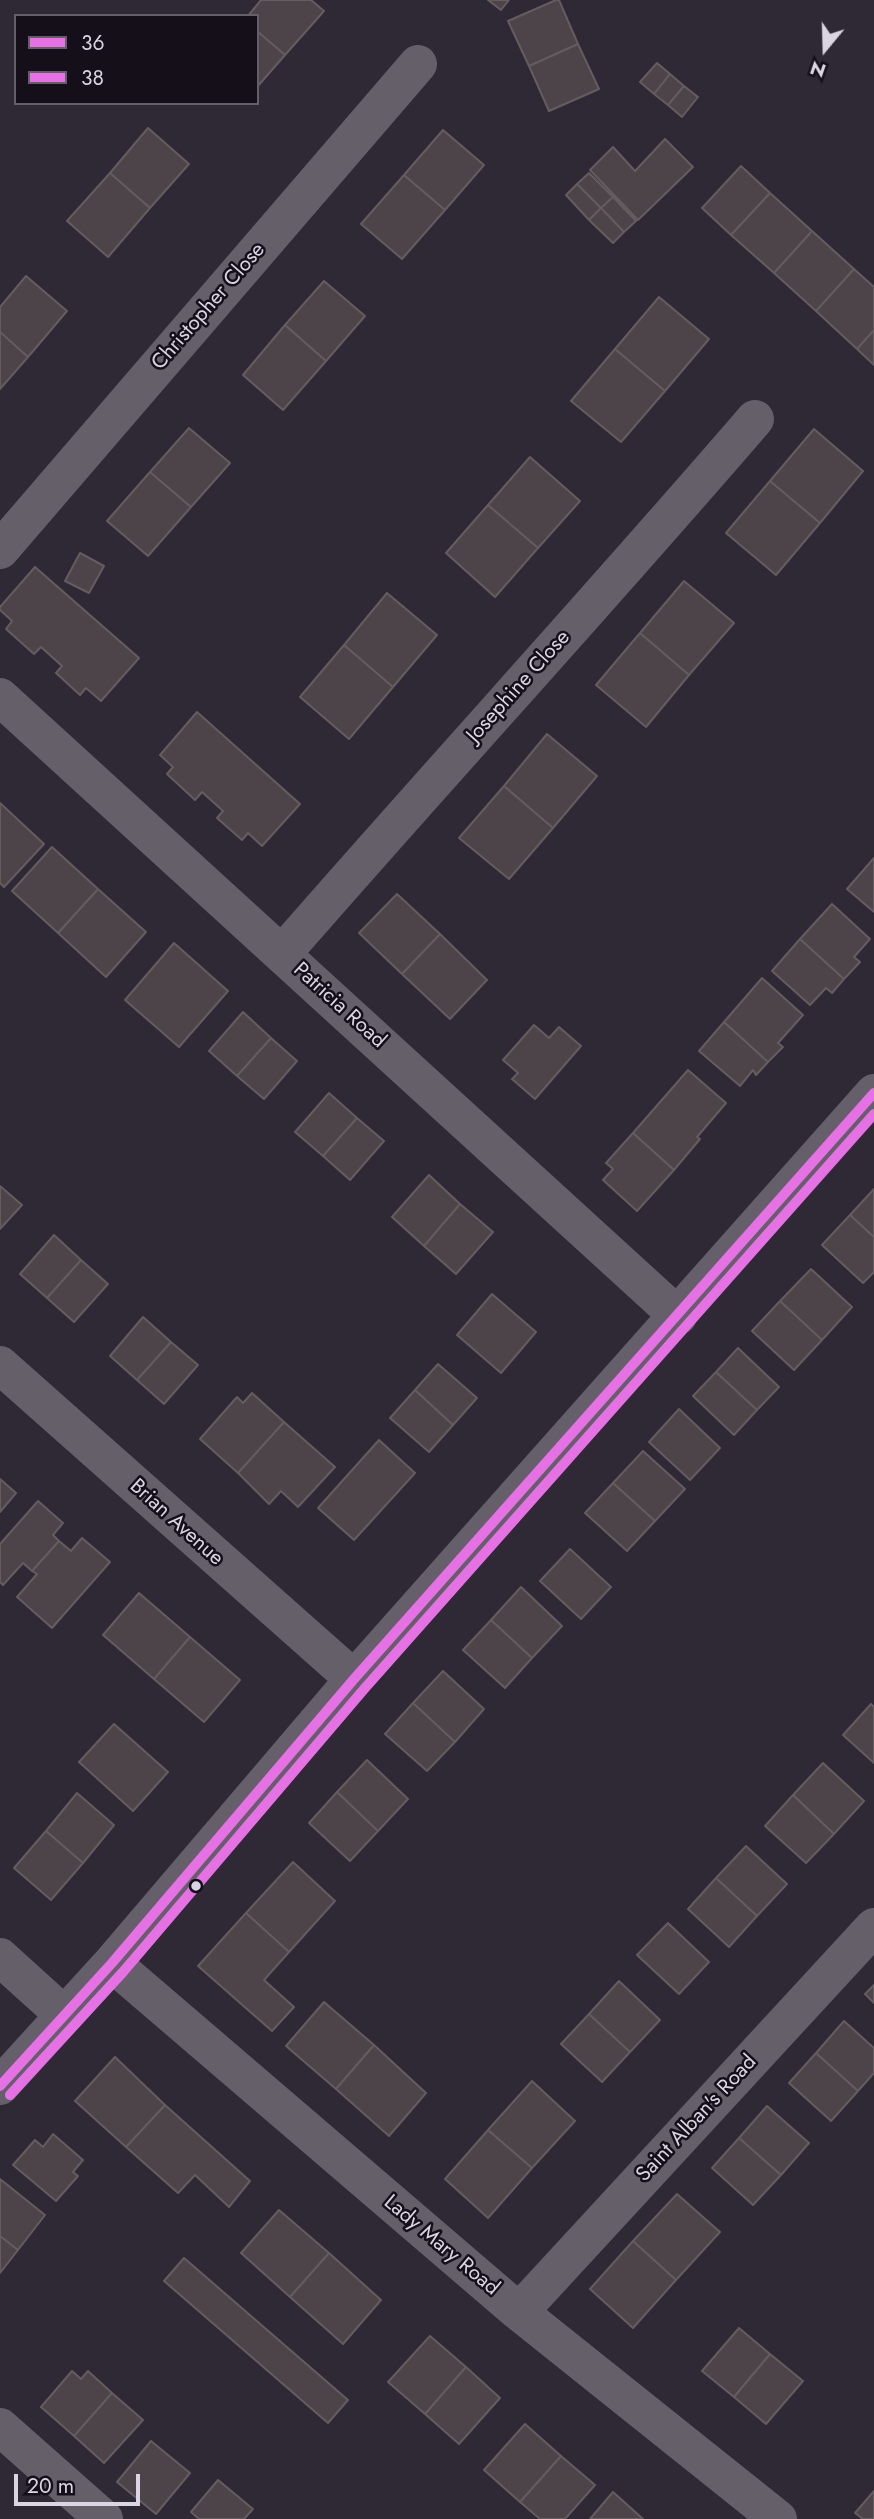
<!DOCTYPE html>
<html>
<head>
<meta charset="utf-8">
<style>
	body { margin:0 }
	#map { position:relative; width:874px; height:2519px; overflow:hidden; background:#2f2935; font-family:Jost,sans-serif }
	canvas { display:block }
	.legend { position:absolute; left:14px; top:14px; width:245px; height:91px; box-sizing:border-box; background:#150f1a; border:2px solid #645e6a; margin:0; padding:9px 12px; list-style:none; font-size:21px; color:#dbd4e3 }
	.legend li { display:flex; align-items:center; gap:14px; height:35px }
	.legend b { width:35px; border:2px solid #645e6a }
	.north { position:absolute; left:790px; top:14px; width:70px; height:70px; -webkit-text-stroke:5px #150f1a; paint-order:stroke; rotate:199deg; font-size:19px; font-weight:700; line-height:28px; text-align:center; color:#dbd4e3 }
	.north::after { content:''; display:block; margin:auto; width:24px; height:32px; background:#dbd4e3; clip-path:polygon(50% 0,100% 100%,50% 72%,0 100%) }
	.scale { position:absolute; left:14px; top:2474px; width:126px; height:32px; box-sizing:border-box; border:4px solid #dbd4e3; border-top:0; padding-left:9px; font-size:21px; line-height:24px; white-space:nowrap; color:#dbd4e3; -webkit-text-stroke:5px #150f1a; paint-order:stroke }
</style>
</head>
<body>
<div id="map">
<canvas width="874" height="2519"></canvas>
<ul class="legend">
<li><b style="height:9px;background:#e671e5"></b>36</li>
<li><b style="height:9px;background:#e671e5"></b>38</li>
</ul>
<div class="north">N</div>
<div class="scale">20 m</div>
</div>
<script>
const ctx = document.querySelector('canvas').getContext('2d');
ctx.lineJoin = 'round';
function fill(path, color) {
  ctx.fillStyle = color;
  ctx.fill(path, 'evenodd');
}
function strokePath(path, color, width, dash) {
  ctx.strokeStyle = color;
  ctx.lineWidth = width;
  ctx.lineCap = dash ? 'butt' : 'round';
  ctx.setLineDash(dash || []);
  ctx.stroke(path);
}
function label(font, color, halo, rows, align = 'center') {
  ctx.font = font + ' Jost,sans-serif';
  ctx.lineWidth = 5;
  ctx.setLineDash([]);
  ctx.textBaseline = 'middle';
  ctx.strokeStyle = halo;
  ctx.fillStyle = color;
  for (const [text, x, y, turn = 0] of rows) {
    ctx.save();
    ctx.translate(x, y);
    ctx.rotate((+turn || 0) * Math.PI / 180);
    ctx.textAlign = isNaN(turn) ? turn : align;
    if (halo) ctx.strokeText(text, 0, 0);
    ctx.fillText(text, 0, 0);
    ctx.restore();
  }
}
const building = new Path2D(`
	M261,0h50l13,11 -39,44 -28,-24v-15h-9z
	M488,0h21l-8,10z
	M556,0h3l19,44 -49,22 -21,-45z
	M257,31l28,24 -28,32z
	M578,44l21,45 -50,22 -20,-45z
	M657,63l13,11 -16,20 -14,-12z
	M670,74l14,12 -16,19 -14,-11z
	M684,86l14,11 -16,20 -14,-12z
	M148,128l41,36 -39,44 -40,-35z
	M443,130l41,35 -39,45 -41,-35z
	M665,139l28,28 -55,53 -48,-50 23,-23 22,24z
	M741,166l29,27 -39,42 -29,-27z
	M110,173l40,35 -42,49 -41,-36z
	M589,173l24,24 -12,11 -24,-24z
	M404,175l41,35 -43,49 -41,-35z
	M577,184l24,24 -12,12 -23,-25z
	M770,193l42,38 -38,42 -43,-38z
	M613,197l23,24 -12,11 -23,-24z
	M601,208l23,24 -11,11 -24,-23z
	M812,231l42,38 -38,42 -42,-38z
	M854,269l20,18v43l-17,19 -41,-38z
	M26,276l41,35 -39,46 -28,-25v-25z
	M324,281l41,35 -39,45 -41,-36z
	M659,297l50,42 -44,52 -50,-42z
	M285,325l41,36 -43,49 -40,-35z
	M874,330v35l-17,-16z
	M0,332l28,25 -28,32z
	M615,349l50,42 -44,51 -50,-41z
	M189,428l41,35 -39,44 -41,-35z
	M814,429l49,42 -43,52 -50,-42z
	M530,457l50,44 -42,47 -50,-43z
	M150,472l41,35 -43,49 -41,-35z
	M770,481l50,42 -44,52 -50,-42z
	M488,505l50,43 -43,49 -49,-44z
	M80,553l24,13 -15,27 -24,-12z
	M35,567l104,91 -38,43 -15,-13 -6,7 -24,-22 6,-7 -21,-19 -7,7 -28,-25 6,-8 -12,-11v-3z
	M684,581l50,42 -45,52 -49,-42z
	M387,593l50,42 -44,52 -49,-42z
	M640,633l49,42 -43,52 -50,-42z
	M344,645l49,42 -44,52 -49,-42z
	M197,712l103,92 -38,42 -14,-13 -6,7 -25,-22 6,-7 -21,-19 -7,8 -28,-26 6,-7 -13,-12z
	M547,734l50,42 -44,52 -49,-42z
	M504,786l49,42 -44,51 -50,-41z
	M0,803l44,41 -40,43 -4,-4z
	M52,847l46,42 -40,44 -46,-42z
	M874,858v54l-27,-23z
	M98,889l48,43 -40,45 -48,-44z
	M397,894l43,40 -38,40 -43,-41z
	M832,904l38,35 -16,18 6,5 -16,17 -44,-40z
	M440,934l47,46 -37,39 -48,-45z
	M800,939l44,40 -12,14 -6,-5 -16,17 -38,-34z
	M174,943l54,48 -49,56 -54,-47z
	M762,978l41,37 -25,28 5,4 -15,15 -44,-40z
	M243,1012l28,26 -34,38 -28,-25z
	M724,1022l44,40 -12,13 -3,-5 -13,16 -41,-35z
	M534,1025l15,13 10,-11 22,19 -46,53 -23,-20 6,-6 -15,-13z
	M271,1038l26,23 -33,38 -27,-23z
	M688,1070l38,33 -29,34 3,2 -26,31 -41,-37z
	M329,1093l28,25 -34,38 -28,-24z
	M357,1118l27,23 -34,39 -27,-24z
	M633,1133l41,37 -37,41 -34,-31 10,-11 -7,-6z
	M429,1175l31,29 -36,42 -32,-29z
	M0,1186l22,19 -22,24z
	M874,1189v48l-24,-22z
	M460,1204l33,28 -37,42 -32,-28z
	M850,1215l24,22v35l-11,11 -41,-38z
	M54,1235l27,25 -34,38 -27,-24z
	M81,1260l27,24 -34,38 -27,-24z
	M811,1269l41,38 -30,33 -42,-39z
	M492,1294l44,38 -35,41 -44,-38z
	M780,1301l42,39 -28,30 -42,-39z
	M143,1317l28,25 -34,38 -27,-24z
	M171,1342l27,23 -34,39 -27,-24z
	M738,1348l41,39 -22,23 -41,-38z
	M438,1364l39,34 -24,27 -38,-35z
	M716,1372l41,38 -23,25 -41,-39z
	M415,1390l38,35 -24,27 -39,-34z
	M252,1393l32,29 -46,51 -38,-34 37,-42 6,6z
	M679,1409l41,39 -30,32 -41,-38z
	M284,1422l51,45 -37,40 -17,-16 -12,13 -31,-31z
	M379,1440l36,33 -61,67 -36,-32z
	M643,1451l42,38 -30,32 -42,-38z
	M0,1479l16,14 -16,19z
	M613,1483l42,38 -28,30 -42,-38z
	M38,1501l25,22 -10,12 6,6 -27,30 -9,-8 -20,22 -3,-3v-38z
	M82,1538l28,24 -58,66 -35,-31 20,-23 -5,-3 27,-30 12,10z
	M570,1549l41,38 -30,32 -41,-38z
	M521,1587l41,39 -30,32 -41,-38z
	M139,1593l51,44 -36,42 -51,-44z
	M491,1620l41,38 -27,30 -42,-38z
	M190,1637l50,43 -36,42 -50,-43z
	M443,1671l41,38 -29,33 -42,-39z
	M413,1703l42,39 -28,29 -42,-37z
	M871,1704l3,3v56l-31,-28z
	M114,1724l54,48 -35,39 -54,-49z
	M367,1760l41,39 -30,32 -41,-39z
	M823,1763l41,38 -30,33 -41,-39z
	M337,1792l41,39 -28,30 -41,-38z
	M77,1793l37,32 -31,38 -37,-32z
	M793,1795l41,39 -28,29 -41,-37z
	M46,1831l37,32 -32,37 -37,-32z
	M746,1846l41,38 -30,32 -41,-38z
	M293,1862l42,39 -46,51 -43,-39z
	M716,1878l41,38 -28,31 -41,-38z
	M246,1913l43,39 -25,28 30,27 -22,24 -74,-65z
	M668,1923l41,39 -30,32 -42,-39z
	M619,1981l41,39 -30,32 -41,-38z
	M874,1985v18l-9,-9z
	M324,2002l50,43 -38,44 -50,-43z
	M589,2014l41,38 -28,30 -41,-38z
	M844,2021l30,27v25l-16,18 -42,-38z
	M374,2045l52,48 -37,43 -53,-47z
	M816,2053l42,38 -27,30 -42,-38z
	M115,2057l50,48 -39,42 -51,-46z
	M532,2081l43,40 -43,47 -44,-38z
	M165,2105l85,76 -21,26 -34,-32 -17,18 -52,-46z
	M767,2106l42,37 -28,32 -42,-37z
	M488,2130l44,38 -44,50 -43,-39z
	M53,2134l30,26 -10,12 5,4 -22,25 -43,-36 22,-25 8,7z
	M739,2138l42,37 -28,30 -41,-37z
	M0,2179l45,36 -27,35 -18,-14z
	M677,2194l43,38 -44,48 -43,-39z
	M279,2210l50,43 -39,44 -49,-44z
	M0,2236l18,14 -18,23z
	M633,2241l43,39 -43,48 -43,-39z
	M329,2253l52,47 -38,44 -53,-47z
	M184,2258l164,142 -20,23 -164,-142z
	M739,2328l31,26 -36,43 -32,-26z
	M430,2336l36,31 -41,47 -37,-32z
	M770,2354l33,27 -37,43 -32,-27z
	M466,2367l34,31 -41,46 -34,-30z
	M72,2371l9,8 7,-8 24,22 -38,43 -33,-29z
	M112,2393l31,27 -39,43 -30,-27z
	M525,2424l36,32 -41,46 -36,-32z
	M151,2441l39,32 -34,41 -39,-32z
	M561,2456l34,29 -30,34h-25l-20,-17z
	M218,2480l35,29 -9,10h-45l-8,-7z
	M874,2491v28h-11l-8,-6z
	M613,2492l30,27h-53z`);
const street = new Path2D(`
	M0,550l418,-486
	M0,697l678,619
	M282,954c156,-179 318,-355 473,-535
	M0,1365l354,314
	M0,1957l64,58
	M112,1963l407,349 259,207
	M0,2086l112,-123 242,-284 520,-586
	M519,2312l355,-385
	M0,2427l104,92`);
const bus1 = new Path2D(`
	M0,2086l112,-123 242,-284 520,-586`);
const bus2 = new Path2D(`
	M10,2095l113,-123 242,-284 509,-574`);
const markers = [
	[196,1886,6,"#dbd4e3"]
];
const streetNames = [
	["Christopher Close",209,307,-49],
	["Josephine Close",519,687,-48],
	["Patricia Road",339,1006,42],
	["Brian Avenue",176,1523,42],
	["Saint Alban's Road",697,2119,-47],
	["Lady Mary Road",441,2246,40]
];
fill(building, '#4d4449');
strokePath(building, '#655c60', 2);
strokePath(street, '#655f6a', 38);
strokePath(bus1, '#e671e5', 10);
strokePath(bus2, '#e671e5', 10);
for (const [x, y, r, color] of markers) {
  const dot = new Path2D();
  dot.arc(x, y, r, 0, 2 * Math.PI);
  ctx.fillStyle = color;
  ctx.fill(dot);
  strokePath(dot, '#150f1a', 2.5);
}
label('21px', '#dbd4e3', '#150f1a', streetNames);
</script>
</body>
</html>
